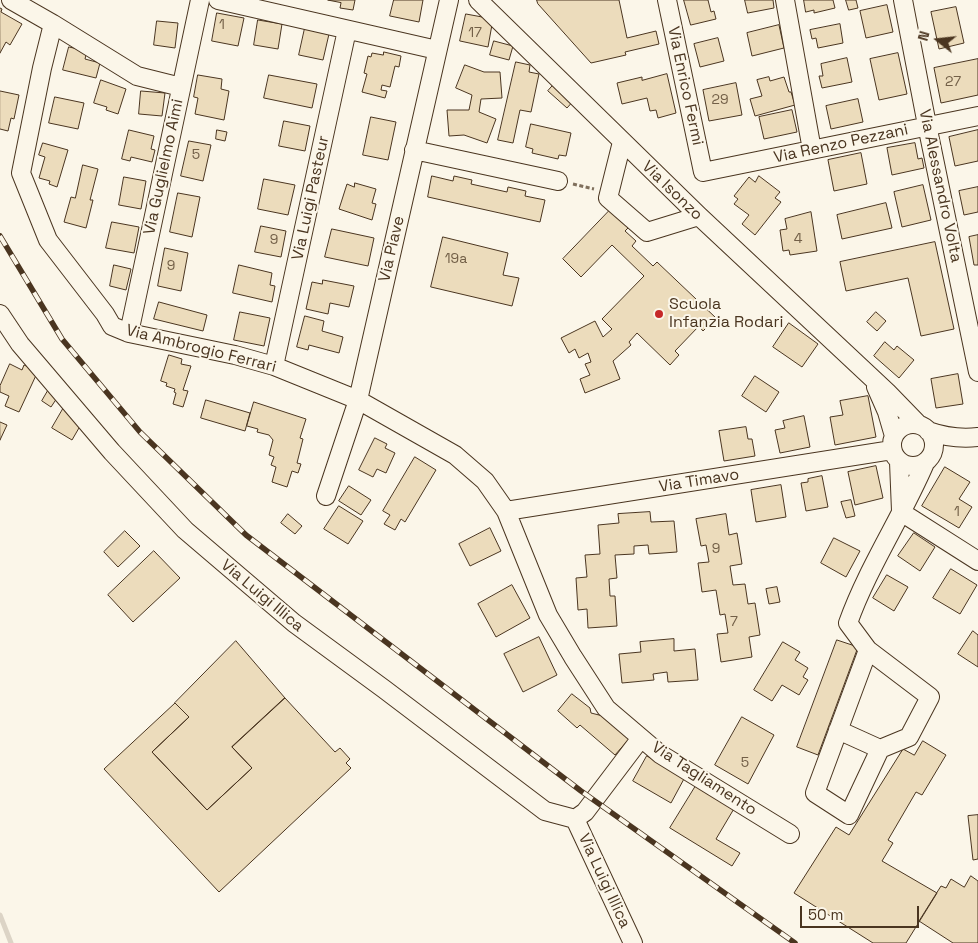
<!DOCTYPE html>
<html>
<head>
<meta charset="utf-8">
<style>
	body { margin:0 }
	#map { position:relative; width:978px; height:943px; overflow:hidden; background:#fbf6e9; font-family:"Space Grotesk",sans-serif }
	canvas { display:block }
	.north { position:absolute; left:913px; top:15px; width:50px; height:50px; -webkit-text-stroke:4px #fbf6e9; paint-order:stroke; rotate:286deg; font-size:14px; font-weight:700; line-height:20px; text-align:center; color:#4a3520 }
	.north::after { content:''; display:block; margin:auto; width:18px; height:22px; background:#4a3520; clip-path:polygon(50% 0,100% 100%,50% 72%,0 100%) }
	.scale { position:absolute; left:800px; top:906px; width:119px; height:22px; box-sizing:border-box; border:2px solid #4a3520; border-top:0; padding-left:6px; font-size:15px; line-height:18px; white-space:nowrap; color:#4a3520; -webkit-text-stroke:4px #fbf6e9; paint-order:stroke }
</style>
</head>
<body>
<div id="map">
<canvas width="978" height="943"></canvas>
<div class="north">N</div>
<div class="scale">50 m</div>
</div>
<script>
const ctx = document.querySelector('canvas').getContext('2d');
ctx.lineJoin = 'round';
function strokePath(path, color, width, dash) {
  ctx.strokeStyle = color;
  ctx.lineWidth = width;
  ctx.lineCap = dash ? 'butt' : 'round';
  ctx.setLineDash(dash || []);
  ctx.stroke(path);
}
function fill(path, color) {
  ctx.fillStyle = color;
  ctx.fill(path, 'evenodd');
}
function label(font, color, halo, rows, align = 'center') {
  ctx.font = font + ' "Space Grotesk",sans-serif';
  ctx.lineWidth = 4;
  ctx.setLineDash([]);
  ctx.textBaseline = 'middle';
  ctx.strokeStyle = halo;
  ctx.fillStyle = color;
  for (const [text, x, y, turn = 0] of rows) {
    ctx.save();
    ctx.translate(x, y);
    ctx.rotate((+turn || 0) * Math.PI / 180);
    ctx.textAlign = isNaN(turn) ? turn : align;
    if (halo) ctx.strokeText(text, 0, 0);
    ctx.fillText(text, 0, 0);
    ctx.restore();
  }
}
const stream = new Path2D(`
	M0,915l11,28`);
const building = new Path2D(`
	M328,0h27l-2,10 -13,-2 1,-5z
	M394,0h29l-4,22 -29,-6z
	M537,0h82l8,38 29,-7 3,13 -34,8 1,3 -35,8 -53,-59z
	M684,0h24l3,12 3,-1 2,8 -25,6z
	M745,0h28l1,8 -26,5z
	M804,0h29l2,8 -21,5v-3l-8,2z
	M846,0h10l2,8 -9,2z
	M887,5l6,27 -27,6 -6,-27z
	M956,7l8,36 -25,6 -8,-37z
	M0,8l2,1 -1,3 21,12 -12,21 -4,-3 -6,11z
	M217,13l27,5 -6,28 -26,-5z
	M466,14l27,5 -5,28 -28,-6z
	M258,20l24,4 -4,25 -24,-4z
	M157,21l21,2 -3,25 -21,-3z
	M840,24l3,19 -25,5 -2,-10 -4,1 -2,-9z
	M779,25l5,23 -32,8 -5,-23z
	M305,28l24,6 -6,26 -24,-5z
	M718,38l6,23 -24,6 -6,-23z
	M494,41l19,5 -4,14 -19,-5z
	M69,47l18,4 -2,8 15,4 -4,15 -33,-8z
	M384,52l17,4 -2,11 -4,-1 -5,21 -8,-2 -1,5 6,1 -2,7 -23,-6 5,-18 -3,-1 4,-17 3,1 1,-4 11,2z
	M898,53l9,41 -28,6 -9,-41z
	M847,58l5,24 -30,6 -3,-12h4l-2,-12z
	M978,59v36l-37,8 -7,-35z
	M516,62l14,3 -1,7 10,2 -8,38 -11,-2 -7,33 -15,-3z
	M465,65l19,7h16l2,26 -21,1 -2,13 17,7 -9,24 -23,-8 -15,1 -2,-26h22l3,-15 -16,-7z
	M667,74l9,39 -18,5 -2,-8 -6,1 -3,-13 -25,6 -5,-21 25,-6v3z
	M198,75l24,4 -1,10 8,2 -5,29 -29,-6 3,-16 -4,-1z
	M269,75l48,9 -5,24 -48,-10z
	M769,77l1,4 14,-4 5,15h2l4,13 -40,11 -5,-17 12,-3 -5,-16z
	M101,80l25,9 -8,25 -12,-4 1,-3 -13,-4z
	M556,82l19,17 -8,9 -19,-17z
	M736,83l6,32 -33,6 -6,-31z
	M0,91l19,4 -5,24 -3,-1 -3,13 -8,-2z
	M141,91l24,2 -3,23 -23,-2z
	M55,97l29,6 -6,26 -29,-6z
	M858,99l5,23 -32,7 -5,-23z
	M792,110l5,22 -33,7 -5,-22z
	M371,117l25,5 -8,38 -25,-5z
	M284,121l26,5 -5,25 -26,-5z
	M531,124l40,9 -5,23 -7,-1 -1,4 -26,-6 1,-4 -7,-2z
	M129,130l25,6 -3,13 4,1 -3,12 -21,-5 -1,4 -8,-2z
	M217,130l10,2 -2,9 -9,-2z
	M978,130v31l-23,5 -6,-29z
	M189,141l22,4 -8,36 -22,-5z
	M43,143l25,7 -11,37 -8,-3 1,-3 -11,-3 6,-21 -6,-2z
	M915,143l3,16 4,-1 2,10 -32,7 -5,-27z
	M861,153l6,31 -33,7 -6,-31z
	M83,165l15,4 -8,31h3l-7,28 -22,-6 7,-25 4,1z
	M432,176l21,5 1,-5 18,4 -1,4 36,8 1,-5 18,4 -1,5 20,4 -5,22 -112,-25z
	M759,176l21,16 -5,6 6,4 -26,33 -13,-11 7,-9 -15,-11 4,-5 -4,-3 15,-19 6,5z
	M124,177l22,4 -5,28 -22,-4z
	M264,179l31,6 -7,30 -30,-6z
	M355,183l21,6 -4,14 4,1 -4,16 -33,-11 8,-25 7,3z
	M923,185l8,35 -29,7 -8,-35z
	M978,187v25l-14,3 -5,-24z
	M178,193l22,4 -8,40 -22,-5z
	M886,203l6,25 -50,11 -5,-24z
	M612,208l18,18 -5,5 11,10 -4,5 21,20 4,-4 59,56 -13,13 -4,-5 -24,25 4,4 -9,10 -33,-32 -8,9 2,3 -18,16 7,18 -35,14 -5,-14 10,-4 -5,-11 6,-2 -3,-9 -9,5 -4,-9 -6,4 -8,-15 34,-17 8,16 9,-8 -10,-10 42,-43 -32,-31 -31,32 -18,-18z
	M811,212l6,39 -27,4 -1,-5 -6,1 -3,-21 7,-1 -2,-10z
	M112,222l27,5 -5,26 -28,-5z
	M261,226l25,5 -5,26 -26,-5z
	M332,229l42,9 -6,28 -43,-9z
	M978,235v30h-4l-5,-28z
	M443,237l65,16 -5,22 16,3 -7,28 -81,-19z
	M935,242l19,87 -33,7 -13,-58 -62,13 -6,-29z
	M165,248l23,5 -7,38 -23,-5z
	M114,265l17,4 -5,21 -16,-4z
	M239,265l33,8 -2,12 5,1 -3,16 -39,-9z
	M323,280l31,6 -5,21 -19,-4 -2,11 -22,-5 6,-27 10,2z
	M159,302l48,13 -4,16 -49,-12z
	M240,312l30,6 -6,28 -30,-6z
	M876,312l10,9 -9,10 -10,-9z
	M305,316l19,5 -2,10 21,6 -4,16 -30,-8 -1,5 -11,-3z
	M789,323l29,21 -16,23 -29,-20z
	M885,342l9,8 3,-4 17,14 -15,18 -25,-22z
	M169,355l13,4 -1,5 10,2 -8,24 5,1 -5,16 -10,-3 3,-11 -2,-1 1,-3 -9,-3 1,-3 -6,-2z
	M10,364l12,6 2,-5 14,6 -19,41 -14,-6 4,-10 -9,-4v-6z
	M958,374l5,30 -27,4 -5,-29z
	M755,376l24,16 -13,20 -24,-16z
	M49,389l10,6 -8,12 -9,-6z
	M868,396l8,41 -41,8 -5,-28 13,-2 -3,-14z
	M206,400l44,13 -5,18 -44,-13z
	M254,402l52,17 -6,19 3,1 -6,24 4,1 -3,9 -6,-2 -5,16 -15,-5 4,-15 -5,-2 3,-8 -5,-2 4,-15 -4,-5 -12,-3 1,-3 -11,-3z
	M63,409l20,12 -11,19 -20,-12z
	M804,416l6,31 -30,6 -5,-23 10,-2 -2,-7z
	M0,422l7,3 -7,15z
	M746,427l2,12h4l3,17 -31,5 -5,-30z
	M375,438l12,6 -2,4 10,5 -9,20 -9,-4 -4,8 -14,-7z
	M415,457l21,13 -31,52 -4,-3 -6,11 -11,-6 6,-9 -7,-4z
	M876,466l7,32 -28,7 -7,-33z
	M945,467l25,15 -11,17 13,8 -13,21 -37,-22z
	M822,476l6,31 -22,4 -5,-28 7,-1v-3z
	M781,485l5,32 -30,5 -5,-32z
	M349,486l22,14 -10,15 -22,-14z
	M851,500l4,16 -9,2 -5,-16z
	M339,506l24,15 -15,23 -24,-15z
	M650,512l1,10 23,-1 3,31 -28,2 -1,-9 -14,1v8l-19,1 2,23 -8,1 1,17h5l2,30 -29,2 -1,-19 -9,1 -2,-32 11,-1 -2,-22 15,-1 -2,-29 21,-2 -1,-9z
	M288,514l14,12 -7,8 -14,-11z
	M726,514l3,21 8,-2 5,31 -12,2 3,19 12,-1 3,20 7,-1 5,32 -11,2 3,20 -31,5 -4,-28 11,-1 -3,-19 -5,1 -4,-25 -14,2 -4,-29 11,-1 -3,-17 -5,1 -5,-27z
	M490,528l11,23 -31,15 -11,-22z
	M125,531l15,15 -22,21 -14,-15z
	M914,533l21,14 -15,24 -22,-15z
	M834,538l26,13 -14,26 -25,-14z
	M154,551l26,27 -47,44 -25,-27z
	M951,569l26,16 -17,29 -27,-16z
	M887,575l21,12 -14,24 -21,-13z
	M512,585l18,33 -34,19 -18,-33z
	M777,587l3,15 -11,2 -3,-15z
	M973,631l5,4v32l-20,-13z
	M539,637l18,38 -34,17 -19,-38z
	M674,639v12l21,-2 3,31 -30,2 -1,-10 -14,2 1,6 -32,3 -3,-29 22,-2 -1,-10z
	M837,640l21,7 -40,108 -21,-8z
	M236,641l49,57 -53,49 20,21 -45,42 -55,-58 37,-35 -14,-14z
	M783,642l17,10 -5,8 13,8 -5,9 5,3 -9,15 -17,-10 -10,16 -18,-11z
	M572,694l18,14 1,5 12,3 26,23 -14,16 -35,-30 -3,3 -19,-17z
	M285,698l50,54 5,-4 10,11 -4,4 5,5 -132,124 -115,-123 71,-66 14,14 -37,35 55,58 45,-42 -20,-21z
	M742,717l32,18 -26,49 -33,-19z
	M923,741l23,14 -24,40 -6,-3 -28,48 5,3 -11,18 55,32 -31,50h-33l-79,-50 42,-66 13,8 54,-86 11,6z
	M647,756l38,21 -14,26 -38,-22z
	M697,784l38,23 -19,32 24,14 -8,13 -62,-38z
	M978,815v44l-5,1 -5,-44z
	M971,876l7,5v62h-25l-34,-22 22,-35 5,2 5,-9 13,8z`);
const path = new Path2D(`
	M573,184l21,5`);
const minor = new Path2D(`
	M11,0l42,24 -11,44 -21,105 27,67 57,74 7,12 17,7 106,22 39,11 84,34 97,55 30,26 21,30 42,104 25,42 33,51 54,46 130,80
	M218,0l219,50
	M478,0l221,216 188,176 32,33
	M667,0l36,172 275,-56
	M785,0l27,150
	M903,0l24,125 51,247
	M53,24l84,52 44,11
	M622,142l-14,56 39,34 52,-16
	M414,150l144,31
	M0,314l20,30 92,108 73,78 109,93 90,66 161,122 30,8 10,-7 56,-74
	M129,333l71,-333
	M274,366l73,-336
	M876,387l11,25 7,24
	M892 445a21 21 0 1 1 42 0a21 21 0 1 1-42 0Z
	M928,431c17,6 33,8 50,6
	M899,462l2,49
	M326,496l32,-96 91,-400
	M506,511l386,-61
	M901,512l77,49
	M868,650l62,47 -21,40 -29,12 -31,66 -34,-22 53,-143 -20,-27c20,-56 54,-106 77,-160
	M838,730l42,19
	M575,819l58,124`);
const rail = new Path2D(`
	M0,236l62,103 78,93 106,103 335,256 214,152`);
const markers = [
	[659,314,5,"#c62828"]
];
const numberNames = [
	["1",222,25],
	["17",475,33],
	["27",953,82],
	["29",720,100],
	["5",196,155],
	["4",798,239],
	["9",274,240],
	["19a",456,259],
	["9",171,266],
	["1",957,512],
	["9",716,549],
	["7",734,622],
	["5",745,763]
];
const streetNames = [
	["Via Enrico Fermi",685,86,78],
	["Via Renzo Pezzani",841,144,-12],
	["Via Guglielmo Aimi",164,167,-78],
	["Via Alessandro Volta",940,186,78],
	["Via Isonzo",672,191,44],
	["Via Luigi Pasteur",311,198,-78],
	["Via Piave",392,249,-77],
	["Via Ambrogio Ferrari",201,349,14],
	["Via Timavo",699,481,-9],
	["Via Luigi Illica",262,596,40],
	["Via Tagliamento",704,779,33],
	["Via Luigi Illica",604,881,65]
];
const poiNames = [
	["Scuola",669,305],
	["Infanzia Rodari",669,323]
];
strokePath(stream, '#dcd4c6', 5);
fill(building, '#ecdcbc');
strokePath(building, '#4a3520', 1);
strokePath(minor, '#4a3520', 20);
strokePath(path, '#7f6f5c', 3, [4, 2.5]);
strokePath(minor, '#fbf6e9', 18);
strokePath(rail, '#4a3520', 5.5);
strokePath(rail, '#fbf6e9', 4, [11]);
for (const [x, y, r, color] of markers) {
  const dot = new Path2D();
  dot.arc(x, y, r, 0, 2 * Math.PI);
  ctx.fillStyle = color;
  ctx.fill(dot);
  strokePath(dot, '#fbf6e9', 2);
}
label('14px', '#725f47', null, numberNames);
label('16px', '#4a3520', '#fbf6e9', streetNames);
label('16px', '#4a3520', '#fbf6e9', poiNames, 'left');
</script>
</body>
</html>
